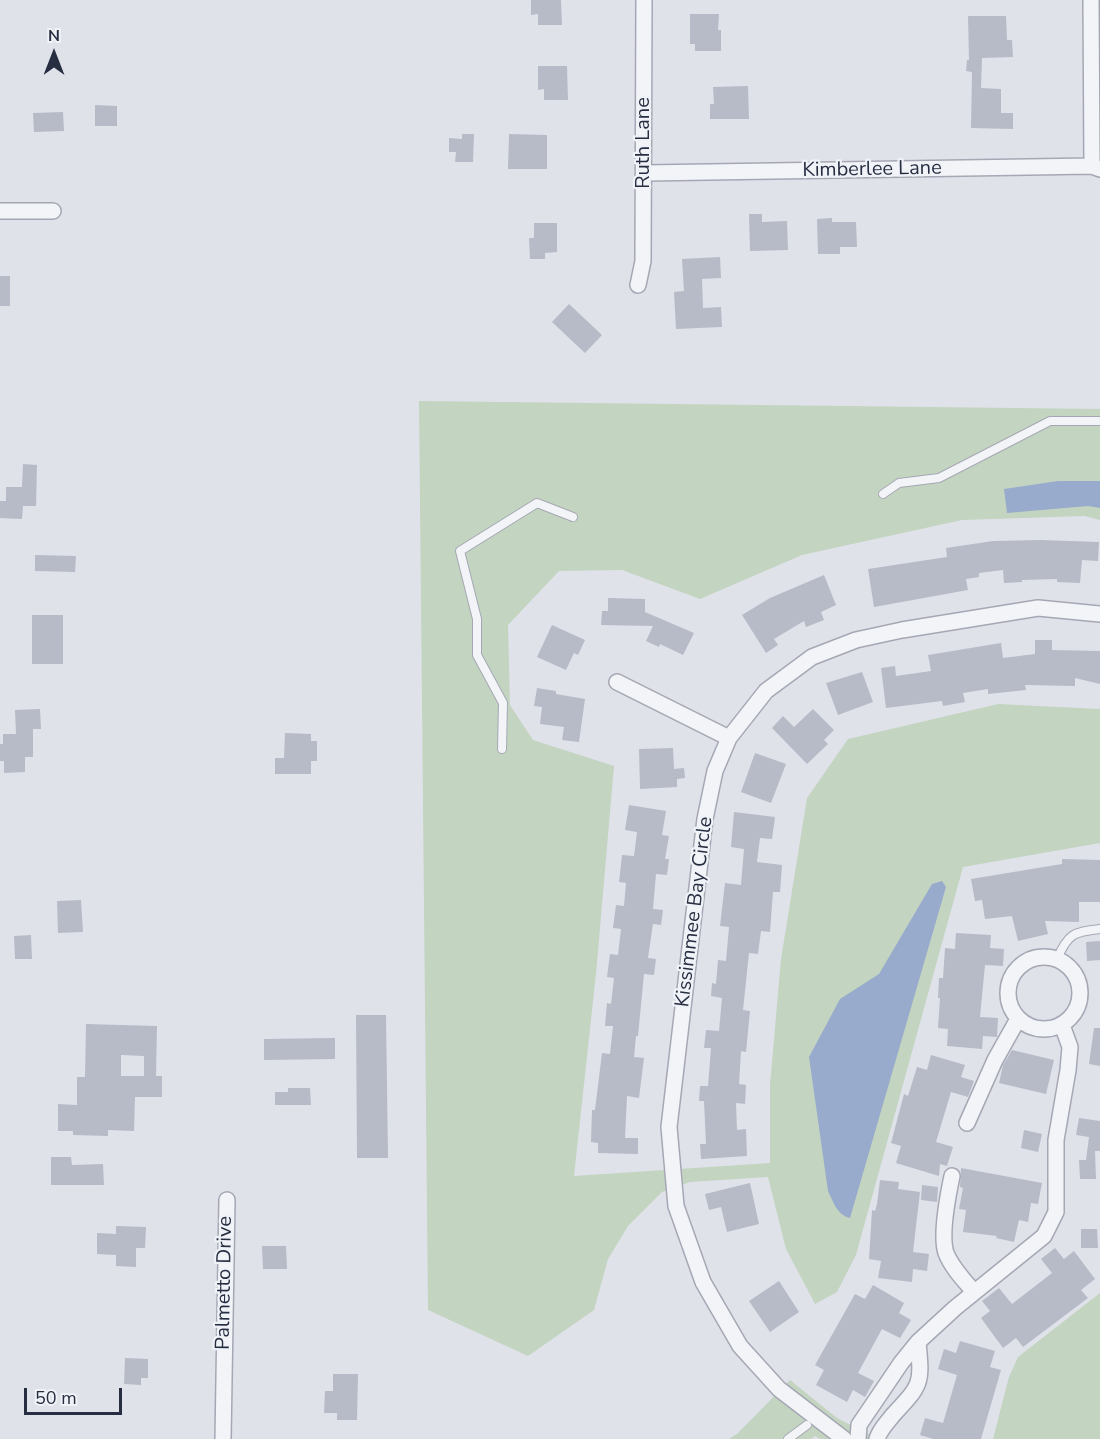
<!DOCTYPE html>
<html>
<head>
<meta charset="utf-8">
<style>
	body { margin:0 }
	#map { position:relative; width:1100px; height:1439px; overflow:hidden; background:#e0e2ea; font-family:"Nunito Sans",sans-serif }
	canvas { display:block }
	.north { position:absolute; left:24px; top:24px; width:60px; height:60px; -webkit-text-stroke:4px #eff2f7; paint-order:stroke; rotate:0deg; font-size:16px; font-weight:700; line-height:24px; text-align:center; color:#272e42 }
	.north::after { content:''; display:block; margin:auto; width:21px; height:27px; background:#272e42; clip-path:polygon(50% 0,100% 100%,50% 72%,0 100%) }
	.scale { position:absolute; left:24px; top:1388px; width:98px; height:27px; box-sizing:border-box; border:3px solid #272e42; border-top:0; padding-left:8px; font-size:18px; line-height:21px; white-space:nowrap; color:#272e42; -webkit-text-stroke:4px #eff2f7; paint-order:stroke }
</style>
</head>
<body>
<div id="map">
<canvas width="1100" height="1439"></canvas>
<div class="north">N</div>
<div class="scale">50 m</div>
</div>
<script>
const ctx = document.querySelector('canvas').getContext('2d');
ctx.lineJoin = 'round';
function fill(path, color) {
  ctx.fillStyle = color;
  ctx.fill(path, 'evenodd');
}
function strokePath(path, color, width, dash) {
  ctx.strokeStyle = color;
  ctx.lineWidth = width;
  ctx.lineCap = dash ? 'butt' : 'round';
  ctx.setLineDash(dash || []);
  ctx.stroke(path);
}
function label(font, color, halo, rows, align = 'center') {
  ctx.font = font + ' "Nunito Sans",sans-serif';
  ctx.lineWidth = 4.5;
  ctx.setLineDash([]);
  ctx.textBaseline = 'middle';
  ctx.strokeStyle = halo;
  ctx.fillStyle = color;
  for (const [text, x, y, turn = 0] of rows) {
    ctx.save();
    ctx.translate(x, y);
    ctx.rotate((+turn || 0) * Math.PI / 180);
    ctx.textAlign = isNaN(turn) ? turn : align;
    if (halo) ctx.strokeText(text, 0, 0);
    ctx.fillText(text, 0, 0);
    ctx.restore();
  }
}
const green = new Path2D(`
	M419,401l681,8v111l-15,-4 -123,4 -160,35 -102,44 -78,-29 -63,1 -51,54 2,80 23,35 81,26 -18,208 -22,202 196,-13v-78l11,-126 26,-161 41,-59 150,-35 102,5v134l-137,24 -107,388 -19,37 -22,12 -29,-55 -18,-72 -78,5 -28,10 -34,34 -20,33 -14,51 -66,46 -100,-46z
	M1100,1293v146h-107l16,-62 9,-20z
	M790,1380l47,38 41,21h-58l-5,-3 -4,3h-82l9,-6z`);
const water = new Path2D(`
	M1058,481h42v27l-12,-2 -81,7 -3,-24z
	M942,881l4,6 -96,331c-13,-3 -17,-17 -22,-27l-19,-134 31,-58 39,-25 53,-90z`);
const building = new Path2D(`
	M531,0h30l1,25h-24v-11l-7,1z
	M690,14h29l-1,16h3v21h-26v-7h-5z
	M968,16h38l1,24h5l1,17 -31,1 -1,30 20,1v24h12v16l-42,-1 1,-56 -6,-1 1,-11h2z
	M538,66h29l1,34h-24v-11l-6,1z
	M748,86l1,33h-39v-15h4l-1,-17z
	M95,105l22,1v20h-22z
	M63,112l1,19 -30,1 -1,-19z
	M462,134h12l-1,28h-18l1,-10h-7v-14l13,1z
	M509,134l38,1v34h-39z
	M749,214h13v8l25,-1 1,29 -38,1z
	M832,218v4h24l1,25h-17v7h-22l-1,-35z
	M534,223h23v29l-12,1v6h-15l-1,-21h5z
	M720,257l1,21 -19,1 1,29 18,-1 1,20 -46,2 -2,-37 10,-1 -2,-32z
	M0,276h10v30h-10z
	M569,304l33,31 -17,18 -33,-31z
	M23,464l14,1 -1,41h-13l-1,13 -22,-1v-17h6v-14h16z
	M1041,540l58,2 -1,19 -16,-1 -2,23 -23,-1v-3l-35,1v2l-18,1 -1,-13 -24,3v4l-13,2 2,11 -94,17 -6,-38 79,-12 -1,-9 47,-7z
	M35,555l41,1 -1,16 -40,-1z
	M824,575l12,30 -15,7 3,8 -18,7 -2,-6 -30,18 4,6 -12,8 -24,-38 28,-17z
	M608,598l37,1v13l49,21 -11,22 -23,-11 -1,3 -13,-6 7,-15 -52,-1 1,-14h6z
	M32,615h31v49h-31z
	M552,625l33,15 -7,15 -4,-2 -8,17 -29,-13z
	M1035,640h17v10l48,1v33l-25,-6v8l-50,-1 1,5 -38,4v-5l-25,4 2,9 -22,4 -1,-5 -56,7 -5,-40 14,-2 1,10 35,-5 -3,-16 73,-12 2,15 32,-4z
	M862,672l11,30 -35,13 -12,-32z
	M537,688l19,3v3l29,5 -6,43 -17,-2 2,-13 -24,-3 2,-17 -8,-1z
	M40,709l1,20h-8v28h-8v15l-21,1v-12h-4v-17h3v-10h13l-1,-24z
	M813,709l21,21 -10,10 4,4 -21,20 -35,-36 11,-12 11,11z
	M285,733l26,1v7h6v20h-6v13h-36v-16h9z
	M673,748l1,21 10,-1 1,10 -8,1v8l-37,2 -1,-40z
	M755,753l31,11 -15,39 -30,-11z
	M629,805l37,6 -4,24 7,1 -4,23h4l-2,16 -11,-1 -3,35 10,1 -2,15 -8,-1 -5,34 8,1 -2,16 -10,-1 -6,62h-2l-2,21 10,1 -5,40 -12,-2 -2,42h13v16l-40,-1v-10l-7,-1 1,-32h3l7,-57 8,1 3,-28h-8l2,-23 4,1 3,-26 -7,-1 3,-23 8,1 3,-26 -8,-1 3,-23 8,1 2,-23 -7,-1 3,-27 12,1 3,-24 -12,-2z
	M734,812l41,5 -3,22 -12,-1 -3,24 25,3 -2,27h-7l-3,40 -9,-1 -3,23 -9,-1 -6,57 7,1 -4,41 -5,-1 -2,33 7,1 -1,19 -9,-1 1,27 9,-1 1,27 -46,3 -1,-15h6l-2,-43h-5l1,-15h8l3,-38h-7l2,-18 13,1 3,-33 -11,-2 1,-13 4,1 2,-24 8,1 3,-34 -9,-1 5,-43 16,2 3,-36 -13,-2z
	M1062,859l38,1v42h-21v20l-34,-1 3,13 -30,7 -6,-25 -27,3 -3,-19 -7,1 -4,-22 91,-15z
	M81,900l2,32 -25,1 -1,-32z
	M956,933l35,2 -1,13 14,1 -1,17 -18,-1 -5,52 18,1 -1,19 -14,-1 -1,13 -35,-3 1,-17 -10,-1 2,-30h-2l1,-20h4l2,-30 10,1z
	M31,935l1,24h-17l-1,-23z
	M1100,941v19l-13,1 -1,-19z
	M356,1015h30l2,143h-31z
	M86,1024l71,2 -1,50h6v21h-27l-1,34 -26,-1v6l-35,-1v-4h-15v-27l19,1v-28h8zM121,1055l23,1v20h-23z
	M1094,1028h6v38l-11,-2z
	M335,1038v21l-71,1v-21z
	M1012,1050l42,10 -8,34 -47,-11 4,-18z
	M931,1055l34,10 -4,12 13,4 -6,16 -17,-5 -15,50 17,5 -6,19 -7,-2 -1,12 -43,-13 5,-17 -10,-3 13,-49 4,2 9,-29 10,3z
	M288,1088h22l1,17h-36v-13h13z
	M1079,1118l21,3v30h-5l1,28h-16l-1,-19h7l3,-23 -13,-2z
	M1024,1130l18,4 -4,18 -17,-4z
	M51,1157h20l1,8 31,-1 1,21h-53z
	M961,1168l81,15 -4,21 -7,-1 -3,19 -9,-2 -5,22 -18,-4 1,-2 -34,-4 3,-22 -7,-1 4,-21 -3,-1z
	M880,1180l19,2 -1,7 22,3 -7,60 16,2 -2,17 -14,-2 -1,13 -34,-4 3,-17 -12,-2 3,-49 3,1 2,-7z
	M750,1183l9,41 -32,8 -6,-25 -12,3 -4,-16z
	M922,1185l16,2 -1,15 -16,-2z
	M116,1226l30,1 -1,21h-9v19l-20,-1v-11l-19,-1v-21l19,1z
	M1081,1229h16l1,19h-17z
	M262,1246h24l1,23h-24z
	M1055,1248l9,11 10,-8 21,28 -14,11 7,8 -65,49 -7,-9 -13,10 -22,-30 9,-7 -8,-10 17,-13 13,16 40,-31 -11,-14z
	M779,1281l20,31 -29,20 -21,-31z
	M873,1285l31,18 -5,10 12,7 -11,18 -18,-9 -24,44 16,8 -9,16 -12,-7 -6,12 -31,-17 8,-15 -9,-5 40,-71 10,5z
	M960,1341l35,10 -5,16 11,3 -20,69h-48l-13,-4 5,-17 18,5 14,-48 -19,-6 6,-20 12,4z
	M125,1358l23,1v19h-7v7l-17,-1z
	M333,1374h25l-1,46h-20v-7h-13l1,-22h8z`);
const lane = new Path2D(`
	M883,494l16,-11 40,-5 111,-57h50
	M502,749l1,-46 -26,-48v-36l-17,-68 77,-48 36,14
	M1057,959c11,-25 16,-27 43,-30
	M788,1439l19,-14`);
const street = new Path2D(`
	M1091,0l1,166
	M645,173l447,-7 8,3
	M0,211h53
	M638,285l5,-24 1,-261
	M617,682l112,56
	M1008 993a36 36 0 1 1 72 0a36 36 0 1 1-72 0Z
	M967,1123l28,-63 23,-41
	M952,1176c-4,19 -12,59 -6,77 6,15 18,27 28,39
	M223,1439l4,-239
	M844,1439l-65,-50 -39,-43 -37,-64 -27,-76 -7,-79 36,-308 10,-48 14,-33 37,-47 46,-34 44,-17 46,-10 136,-22 62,6
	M858,1439l1,-14 42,-62 17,-21 37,-34 89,-72 12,-24v-72l12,-70 2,-23 -8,-22
	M877,1439c3,-10 10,-16 16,-24 29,-31 29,-31 25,-73`);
const streetNames = [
	["Ruth Lane",644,143,-90],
	["Kimberlee Lane",872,170,-1],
	["Kissimmee Bay Circle",695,912,-83],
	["Palmetto Drive",225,1283,-89]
];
fill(green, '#c3d4c0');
fill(water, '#98abcc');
fill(building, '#b6bbc7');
strokePath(lane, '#a5a8b4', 10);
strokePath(street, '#a5a8b4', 18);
strokePath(lane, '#f3f4f8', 8);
strokePath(street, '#f3f4f8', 15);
label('20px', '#272e42', '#eff2f7', streetNames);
</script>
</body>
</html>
